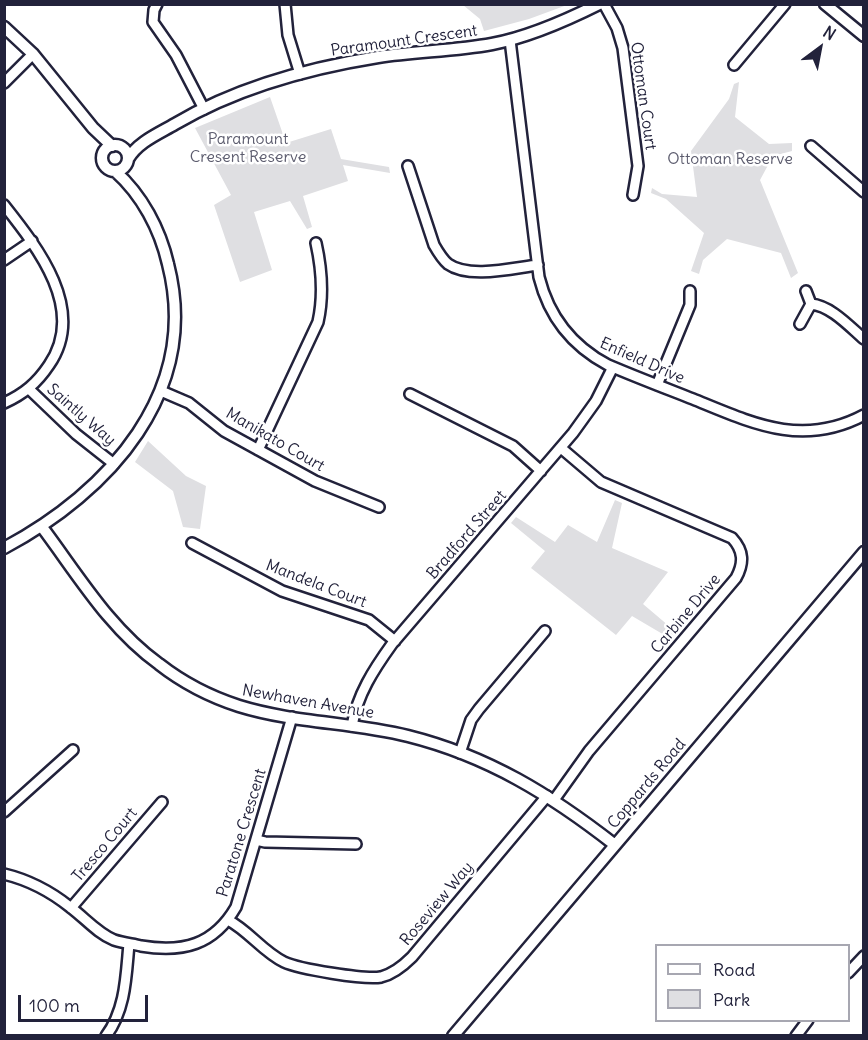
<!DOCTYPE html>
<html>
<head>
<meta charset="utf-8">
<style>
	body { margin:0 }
	#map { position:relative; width:868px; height:1040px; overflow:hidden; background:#fff; font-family:Delius,sans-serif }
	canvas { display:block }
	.frame { position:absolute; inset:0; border:6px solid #22223b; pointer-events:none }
	.legend { position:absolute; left:655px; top:944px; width:195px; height:78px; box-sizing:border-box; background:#fff; border:2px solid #a7a7b1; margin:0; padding:8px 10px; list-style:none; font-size:18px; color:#22223b }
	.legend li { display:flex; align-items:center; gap:12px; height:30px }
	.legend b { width:30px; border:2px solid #a7a7b1 }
	.north { position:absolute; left:790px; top:18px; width:60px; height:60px; -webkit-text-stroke:4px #fff; paint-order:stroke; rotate:32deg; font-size:16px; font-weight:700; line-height:24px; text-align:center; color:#22223b }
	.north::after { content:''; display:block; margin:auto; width:21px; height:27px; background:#22223b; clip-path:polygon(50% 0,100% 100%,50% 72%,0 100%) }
	.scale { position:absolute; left:18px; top:995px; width:130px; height:27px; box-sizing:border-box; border:3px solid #22223b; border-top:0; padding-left:8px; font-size:18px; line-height:21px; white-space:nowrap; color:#22223b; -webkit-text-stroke:4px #fff; paint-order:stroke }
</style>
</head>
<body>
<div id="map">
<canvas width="868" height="1040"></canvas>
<div class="frame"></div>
<ul class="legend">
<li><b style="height:8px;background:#fff"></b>Road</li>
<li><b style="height:16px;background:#dfdfe2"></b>Park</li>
</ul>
<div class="north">N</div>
<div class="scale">100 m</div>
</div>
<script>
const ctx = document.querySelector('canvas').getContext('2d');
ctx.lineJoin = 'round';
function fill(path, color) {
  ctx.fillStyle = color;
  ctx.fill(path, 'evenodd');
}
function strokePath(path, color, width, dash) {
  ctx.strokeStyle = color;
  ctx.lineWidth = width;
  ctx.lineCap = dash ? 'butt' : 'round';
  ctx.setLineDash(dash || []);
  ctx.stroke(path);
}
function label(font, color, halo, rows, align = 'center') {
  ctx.font = font + ' Delius,sans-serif';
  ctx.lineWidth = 5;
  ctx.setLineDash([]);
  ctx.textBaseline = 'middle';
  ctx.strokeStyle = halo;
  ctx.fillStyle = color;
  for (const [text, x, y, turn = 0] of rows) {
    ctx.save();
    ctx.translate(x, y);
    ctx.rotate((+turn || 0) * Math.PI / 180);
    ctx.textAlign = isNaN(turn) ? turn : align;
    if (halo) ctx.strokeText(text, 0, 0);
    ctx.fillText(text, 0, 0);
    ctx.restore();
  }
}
const green = new Path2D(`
	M463,5h104l-38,14 -45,12 -4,-12z
	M739,82l-4,35 34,27 23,-1v8l-19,5 -13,24 38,93 -7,5 -10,-25 -54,-14 -24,21 -4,14 -8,-3 13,-38 -38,-34 -15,-6 1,-5 10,6 35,3 -6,-46 38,-52 5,-15z
	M270,97l16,46 45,-14 10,30 48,8 1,6 -47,-8 5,16 -45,15 9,31 -5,2 -17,-28 -36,11 18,58 -32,12 -26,-77 17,-10 -36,-67z
	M148,441l38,35 20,10 -6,43 -17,-2 -10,-36 -38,-29z
	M615,500l7,3 -10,45 56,24 -25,32 33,28 -5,7 -39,-23 -16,19 -85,-67 14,-17 -34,-28 5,-6 39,25 13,-17 29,17z`);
const minor = new Path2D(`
	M157,4l-3,6 -1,12 23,33 28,54
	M285,4l3,31 12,39
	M604,4l13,24 6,20 15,118 -5,29
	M510,40l29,237c10,40 33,69 69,88 28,12 57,23 85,34 59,24 109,49 171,16
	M734,65l51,-61
	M4,83l29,-29
	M811,146l53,46
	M408,166l26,79c4,7 8,14 14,19 21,15 65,4 90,1
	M4,205c34,43 83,105 45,160 -12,18 -25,29 -45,38
	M4,260l28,-19
	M811,304c20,2 38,22 53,35
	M800,324l11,-20 -5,-13
	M657,385l33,-80v-14
	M29,389l47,45 38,30
	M161,391l28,12 35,28 91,50 64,26
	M410,394l103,52 28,25
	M258,450l60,-128c6,-27 4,-52 -2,-79
	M192,543l90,48 87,29 26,21
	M352,726c5,-31 22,-57 40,-82l181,-211 23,-32 17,-34
	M460,753l11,-33 8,-11 66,-78
	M554,800l35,-49 147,-173c8,-15 8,-27 -4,-40l-131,-56 -40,-34
	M4,812l69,-62
	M256,840l9,2 91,2
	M4,874c25,6 46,17 66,33 15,11 27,26 44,33 9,3 19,4 27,6 42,7 73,-1 95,-39l56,-190
	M71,908l91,-106
	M228,920c21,11 35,32 56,42 15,7 81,18 97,15 12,-3 22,-11 31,-20l135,-161
	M848,973l16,-17
	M106,1036c20,-27 20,-61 23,-92
	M796,1036l12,-16`);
const tertiary = new Path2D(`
	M825,4l39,32
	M4,27l29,27 60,74 19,18
	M102 158a13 13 0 1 1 26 0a13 13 0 1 1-26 0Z
	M128,159c10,-17 30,-25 47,-35 61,-36 134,-56 203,-67 38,-6 76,-6 114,-13 37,-7 73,-23 107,-40
	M42,527c36,48 67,101 117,137 23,18 52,33 80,42 55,17 113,16 169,30 80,20 143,59 207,109
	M4,548c105,-56 197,-156 164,-284 -8,-35 -26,-69 -53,-93
	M453,1036l411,-484`);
const streetNames = [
	["Paramount Crescent",404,41,-8],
	["Ottoman Court",643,96,82],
	["Enfield Drive",642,361,24],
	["Saintly Way",81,415,41],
	["Manikato Court",275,440,30],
	["Bradford Street",467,535,-49],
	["Mandela Court",316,584,21],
	["Carbine Drive",686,614,-50],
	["Newhaven Avenue",308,702,10],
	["Coppards Road",647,784,-50],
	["Paratone Crescent",242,833,-73],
	["Tresco Court",105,845,-50],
	["Roseview Way",437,904,-50]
];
const parkNames = [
	["Paramount",248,139],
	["Cresent Reserve",248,157],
	["Ottoman Reserve",730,159]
];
fill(green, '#dfdfe2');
strokePath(minor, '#22223b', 14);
strokePath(tertiary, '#22223b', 15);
strokePath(minor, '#fff', 9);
strokePath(tertiary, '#fff', 10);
label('16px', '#22223b', '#fff', streetNames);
label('16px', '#5b5b6d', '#fff', parkNames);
</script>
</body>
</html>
